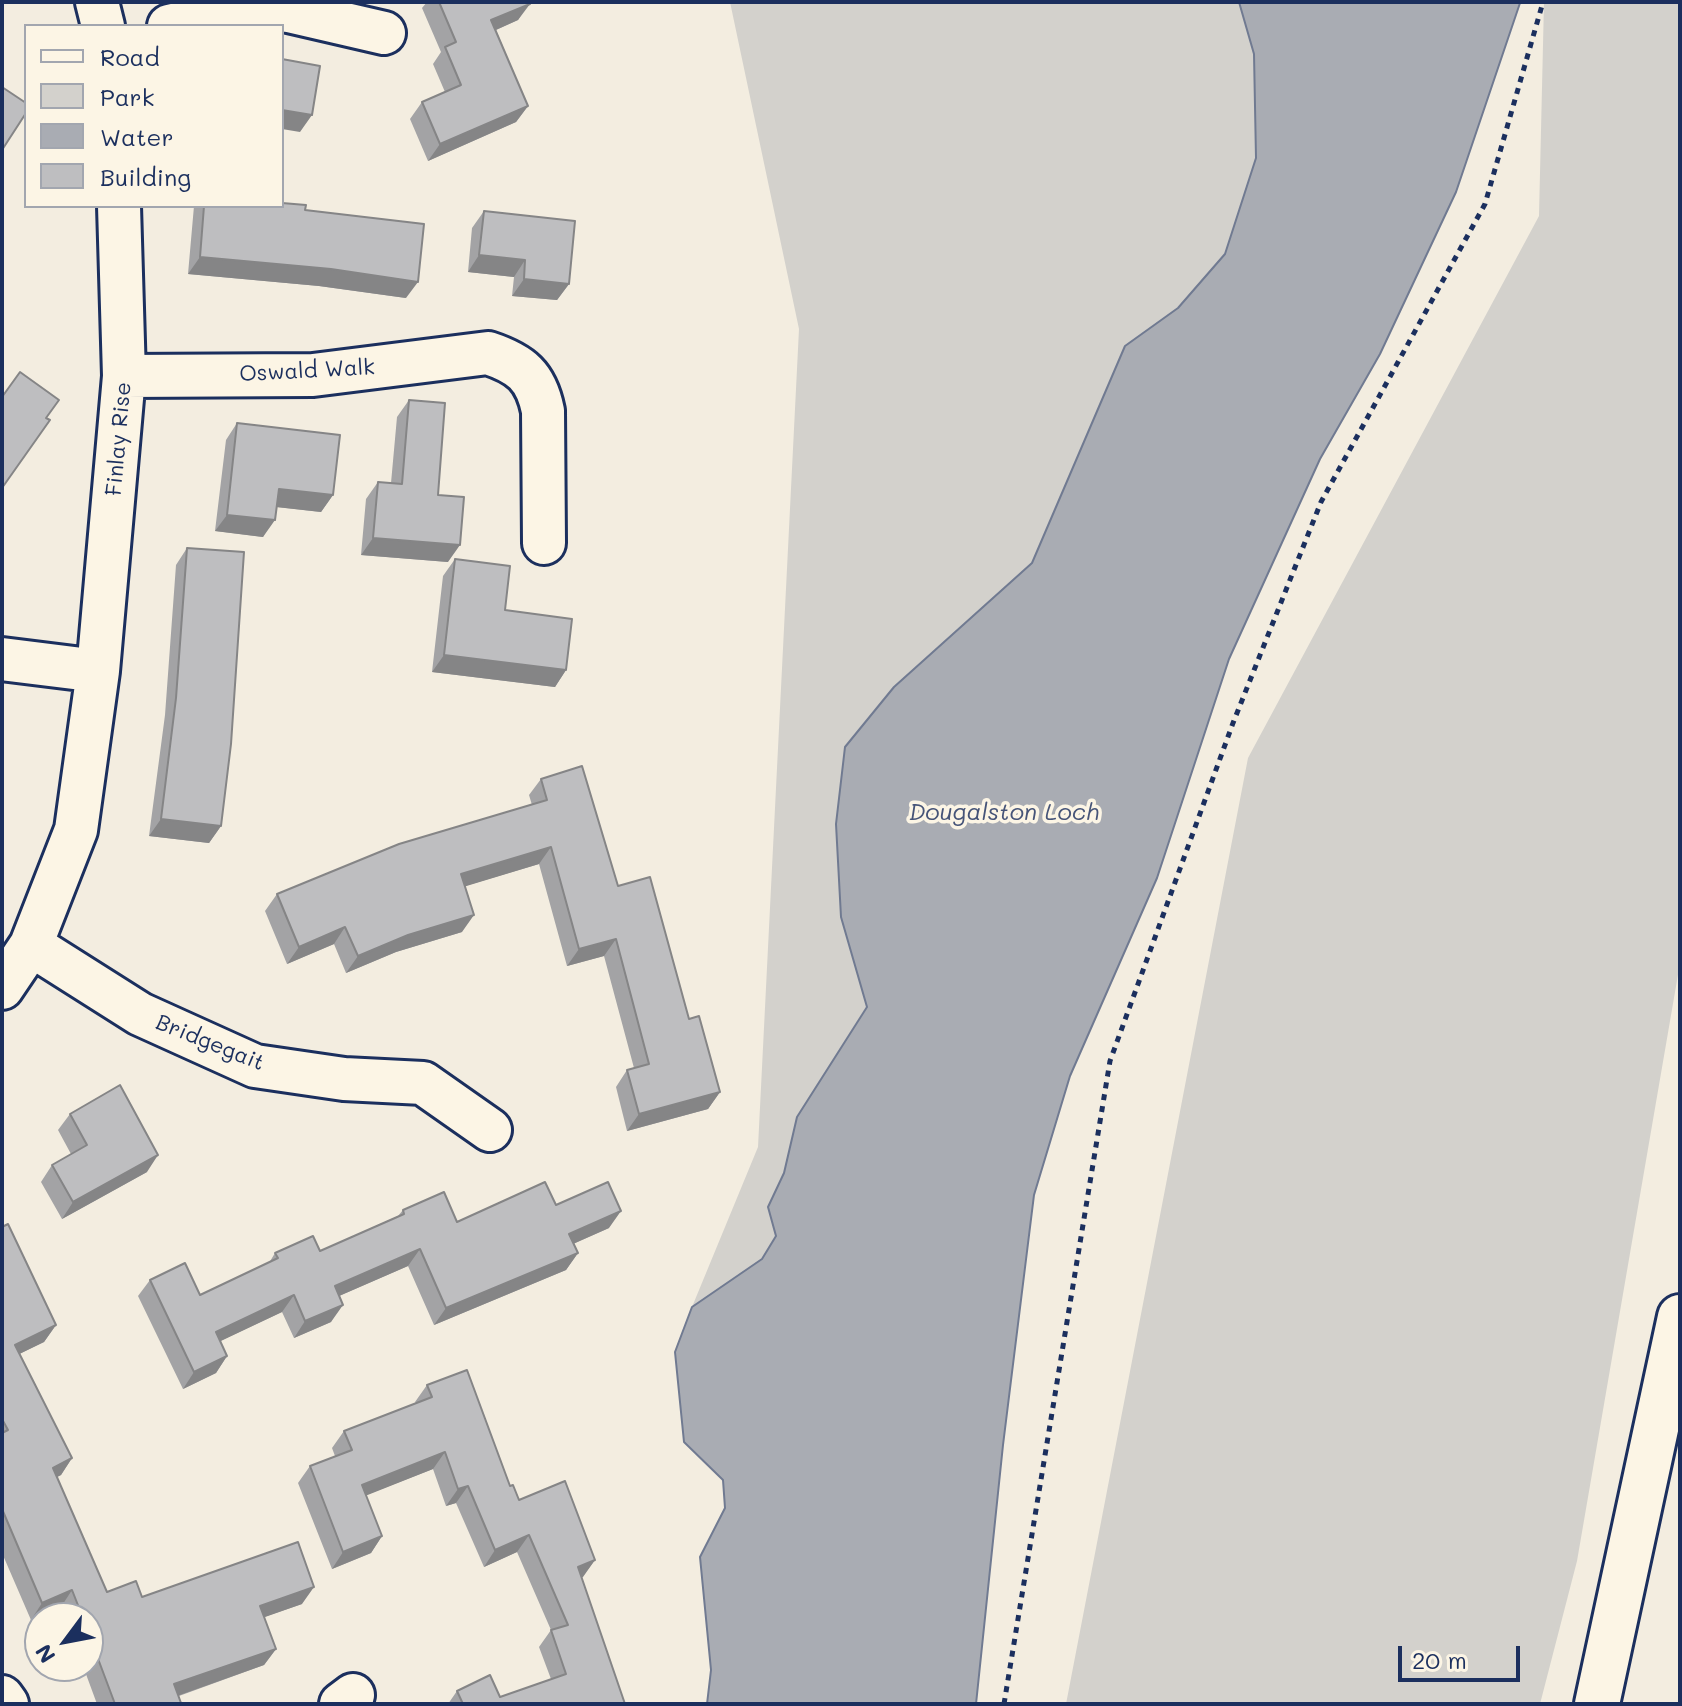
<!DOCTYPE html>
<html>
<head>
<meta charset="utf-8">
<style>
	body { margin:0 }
	#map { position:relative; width:1682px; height:1706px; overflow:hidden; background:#f3ede0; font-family:Mali,sans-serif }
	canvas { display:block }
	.frame { position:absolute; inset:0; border:4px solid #1b2f5e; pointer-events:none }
	.legend { position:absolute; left:24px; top:24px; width:260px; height:184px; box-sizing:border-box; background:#fcf5e5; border:2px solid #a2a6af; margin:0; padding:10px 14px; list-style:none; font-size:24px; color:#1b2f5e }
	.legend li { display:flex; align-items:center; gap:16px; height:40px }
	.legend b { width:40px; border:2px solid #a2a6af }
	.north { position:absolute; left:24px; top:1602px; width:80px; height:80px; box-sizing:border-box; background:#fcf5e5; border:2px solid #a2a6af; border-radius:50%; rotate:238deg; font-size:22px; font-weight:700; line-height:32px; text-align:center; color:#1b2f5e }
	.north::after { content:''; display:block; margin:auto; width:28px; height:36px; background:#1b2f5e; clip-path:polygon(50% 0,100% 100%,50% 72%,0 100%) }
	.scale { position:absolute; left:1398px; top:1646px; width:122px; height:36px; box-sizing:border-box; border:4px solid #1b2f5e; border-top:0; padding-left:10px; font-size:24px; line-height:28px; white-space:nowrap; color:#1b2f5e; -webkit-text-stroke:6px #fcf5e5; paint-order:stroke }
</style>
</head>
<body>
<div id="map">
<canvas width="1682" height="1706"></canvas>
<div class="frame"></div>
<ul class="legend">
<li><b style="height:10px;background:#fcf5e5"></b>Road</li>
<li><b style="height:22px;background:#d3d1cc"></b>Park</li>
<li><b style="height:22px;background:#a9acb3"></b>Water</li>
<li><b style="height:22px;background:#bebec0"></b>Building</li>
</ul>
<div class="north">N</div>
<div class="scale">20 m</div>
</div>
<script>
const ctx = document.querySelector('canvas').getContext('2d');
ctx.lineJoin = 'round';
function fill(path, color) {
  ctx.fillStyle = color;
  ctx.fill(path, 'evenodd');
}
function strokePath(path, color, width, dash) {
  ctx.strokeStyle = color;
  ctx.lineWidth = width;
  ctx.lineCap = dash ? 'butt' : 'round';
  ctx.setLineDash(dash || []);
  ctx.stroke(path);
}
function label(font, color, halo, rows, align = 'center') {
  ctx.font = font + ' Mali,sans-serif';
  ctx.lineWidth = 7;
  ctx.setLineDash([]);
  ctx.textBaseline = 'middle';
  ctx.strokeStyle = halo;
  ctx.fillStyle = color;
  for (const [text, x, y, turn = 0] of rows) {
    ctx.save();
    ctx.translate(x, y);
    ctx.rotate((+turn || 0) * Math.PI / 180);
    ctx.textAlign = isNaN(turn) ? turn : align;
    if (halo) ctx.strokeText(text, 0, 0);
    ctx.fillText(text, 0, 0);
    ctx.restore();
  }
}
const green = new Path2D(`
	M730,2h509l15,52 2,104 -31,96 -47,54 -53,38 -93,217 -138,124 -49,59 -9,78 5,93 26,89 -70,111 -13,56 -16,34 8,29 -14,23 -70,48 66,-160 41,-818z
	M1544,2h136v961l-103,598 -37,143h-474l182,-946 291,-542z`);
const water = new Path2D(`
	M1239,2l281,1 -64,189 -76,162 -60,105 -91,200 -72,219 -87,198 -36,119 -31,250 -27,259h-269l4,-34 -11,-113 25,-49 -2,-28 -39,-38 -9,-90 17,-45 70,-48 14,-23 -8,-29 16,-34 13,-56 70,-110 -26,-90 -5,-93 9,-77 49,-60 138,-124 93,-217 53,-38 47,-54 31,-96 -2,-104z`);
const path = new Path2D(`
	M1004,1704l106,-643 123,-338 88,-221 164,-298 58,-202`);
const minor = new Path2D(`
	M97,2l6,24
	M169,26l60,-14 41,-3 19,2 95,22
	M124,376l189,-1 175,-22c33,11 48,23 55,58l1,132
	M2,659l96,12
	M31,945l109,69 115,52 89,13 79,4 67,47
	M2,988l29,-43 45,-115 22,-159 26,-295 -5,-170
	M2,1697l5,7
	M341,1704l12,-9`);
const major = new Path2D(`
	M1597,1704l83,-387`);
const wall = new Path2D(`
	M427,2h102l-11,18 -22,10 32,76 -12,16 -88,39 -18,-42 12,-17 23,-10 -12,-28 8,-12 -19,-44z
	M194,206h88l23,4 101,88 -87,-12 -131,-12z
	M484,211l85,73 -12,16 -45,-4 2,-19 -46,-5 4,-44z
	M409,400l29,95 10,67 -87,-7 5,-56 12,-17 13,1 6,-66z
	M237,423l96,72 -12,17 -44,-5 -14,30 -48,-6 11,-91z
	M187,548l34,278 -12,17 -60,-7 16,-121 11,-150z
	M455,559l111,111 -11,17 -123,-15 11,-96z
	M541,779l77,107 71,133 31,73 -12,17 -81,22 -11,-44 11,-17 7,-2 -30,-112 -37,10 -28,-102 -74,22 -3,46 -66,20 -50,21 -12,-29 -47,20 -22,-53 12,-17 255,-89 -3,-10z
	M70,1114l77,58 -85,47 -21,-37 11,-17 19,-11 -13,-24z
	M556,1205l53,23 -36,16 5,9 -12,17 -132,55 -26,-59 -69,30 -8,26 -37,16 -12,-26 -62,29 7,15 -11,17 -33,16 -45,-93 12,-16 50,15 69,-32 6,-10 45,-2 78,-35 5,-6 54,12z
	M2,1227l54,98 -12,17 -25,12 53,104 -11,17 -4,2 50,115 35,5 160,7 -38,13 12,32 -12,16 -85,31 2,7 -1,1h-83l-14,-38h5v-48h-23l-4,-11 -30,13 -29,-67z
	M427,1385l83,101 9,14 76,60 -14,18 44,126h-177l9,-13 43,6 51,-18 -12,-32 12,-17 -34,-78 -33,15 -28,-64 -10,3 -13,-37 -67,26 16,41 -11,17 -39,16 -34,-86 12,-17 25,-10 -3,-8 12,-17 72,-28 -1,-1z`);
const shadedWall = new Path2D(`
	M530,4l-12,16 -38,17 11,-17z
	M528,106l-12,16 -88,39 12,-17z
	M282,110l30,5 -12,17 -18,-3z
	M479,255l46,5 -11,17 -46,-5z
	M200,257l131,12 87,13 -12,16 -87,-12 -131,-12z
	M524,279l45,5 -12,16 -45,-4z
	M279,489l54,6 -12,17 -54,-6z
	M227,515l48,5 -12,17 -48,-6z
	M373,538l87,7 -12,17 -87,-7z
	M444,655l122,15 -11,17 -123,-15z
	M161,819l60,7 -12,17 -60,-7z
	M551,847l-12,17 -89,27 11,-17z
	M474,915l-12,17 -66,20 -50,21 12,-17 50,-21z
	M345,927l-11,17 -47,20 12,-17z
	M616,939l-12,17 -37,10 12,-17z
	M720,1092l-12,17 -81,22 12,-17z
	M158,1155l-11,17 -85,47 11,-17z
	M621,1211l-12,17 -52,23 12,-17z
	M420,1249l-12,17 -85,37 12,-17z
	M578,1253l-12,17 -132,55 12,-17z
	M294,1295l-12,17 -78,37 12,-17z
	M343,1305l-12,17 -37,16 11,-17z
	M56,1325l-12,17 -41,20 12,-17z
	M227,1356l-11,17 -33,16 11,-17z
	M445,1452l-12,17 -83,33 12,-17z
	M72,1458l-11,17 -20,10 12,-17z
	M468,1486l-12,17 -10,3 12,-17z
	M529,1535l-12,17 -33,15 11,-17z
	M382,1536l-11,17 -39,16 11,-17z
	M595,1560l-12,17 -17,7 12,-17z
	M314,1587l-12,17 -54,19 12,-17z
	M72,1590l-11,17 -30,13 11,-17z
	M276,1649l-12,16 -101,36 11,-17z`);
const building = new Path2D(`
	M439,2h90l1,2 -39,16 37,86 -88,38 -18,-42 39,-17 -16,-38 11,-5z
	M282,59l38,7 -8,49 -30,-5z
	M2,87l24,16v10l-24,37z
	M282,203l24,2 -1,5 119,14 -6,58 -87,-13 -131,-12 4,-51h78z
	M484,211l91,10 -6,63 -45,-5 1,-19 -46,-5z
	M20,372l39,28 -13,18 4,2 -48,68v-91z
	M409,400l36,3 -7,92 26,2 -4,48 -87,-7 5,-56 24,2z
	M237,423l103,12 -7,60 -54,-6 -4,31 -48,-5z
	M187,548l57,4 -13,192 -10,82 -60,-7 15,-121z
	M455,559l55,7 -5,44 67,9 -6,51 -122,-15z
	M582,766l36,120 32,-9 39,142 10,-3 21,76 -81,22 -12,-44 22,-6 -33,-125 -37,10 -28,-102 -90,27 13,41 -66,20 -50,21 -13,-29 -46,20 -22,-53 122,-50 148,-44 -6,-21z
	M120,1085l38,70 -85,47 -21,-37 35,-20 -17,-31z
	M545,1182l11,23 52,-23 13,29 -52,23 9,19 -132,55 -26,-59 -85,37 8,19 -38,16 -11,-26 -78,37 11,24 -33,16 -44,-92 35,-17 15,32 78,-37 -3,-5 38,-17 7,15 84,-37 -1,-4 41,-18 13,30z
	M8,1224l48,101 -41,20 57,113 -19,10 54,124 29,-11 6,16 156,-55 16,45 -54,19 16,43 -102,35 7,19 -3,1h-63l-27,-72v-14h-5l-11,-28 -30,13 -40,-94v-76l6,-3 -6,-11v-192z
	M467,1370l43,116 3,-1 6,15 46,-19 30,79 -17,7 47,137h-162l-6,-13 33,-16 10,22 66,-23 -15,-44 17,-5 -39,-90 -34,15 -27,-64 -10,3 -13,-37 -83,33 20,51 -39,16 -33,-86 42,-16 -8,-19 88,-34 -5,-12z`);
const streetNames = [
	["Oswald Walk",307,371,-3],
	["Finlay Rise",119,439,-85],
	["Bridgegait",210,1043,22]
];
const waterNames = [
	["Dougalston Loch",1004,813]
];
fill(green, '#d3d1cc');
fill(water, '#a9acb3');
strokePath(water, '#707a91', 2);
strokePath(minor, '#1b2f5e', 48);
strokePath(major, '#1b2f5e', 50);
strokePath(path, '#1b2f5e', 5, [6, 6]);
strokePath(minor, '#fcf5e5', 42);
strokePath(major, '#fcf5e5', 44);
fill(wall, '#a3a3a5');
fill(shadedWall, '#858586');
fill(building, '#bebec0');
strokePath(building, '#858586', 2);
label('22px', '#1b2f5e', '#fcf5e5', streetNames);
label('italic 24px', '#465478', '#fcf5e5', waterNames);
</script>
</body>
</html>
